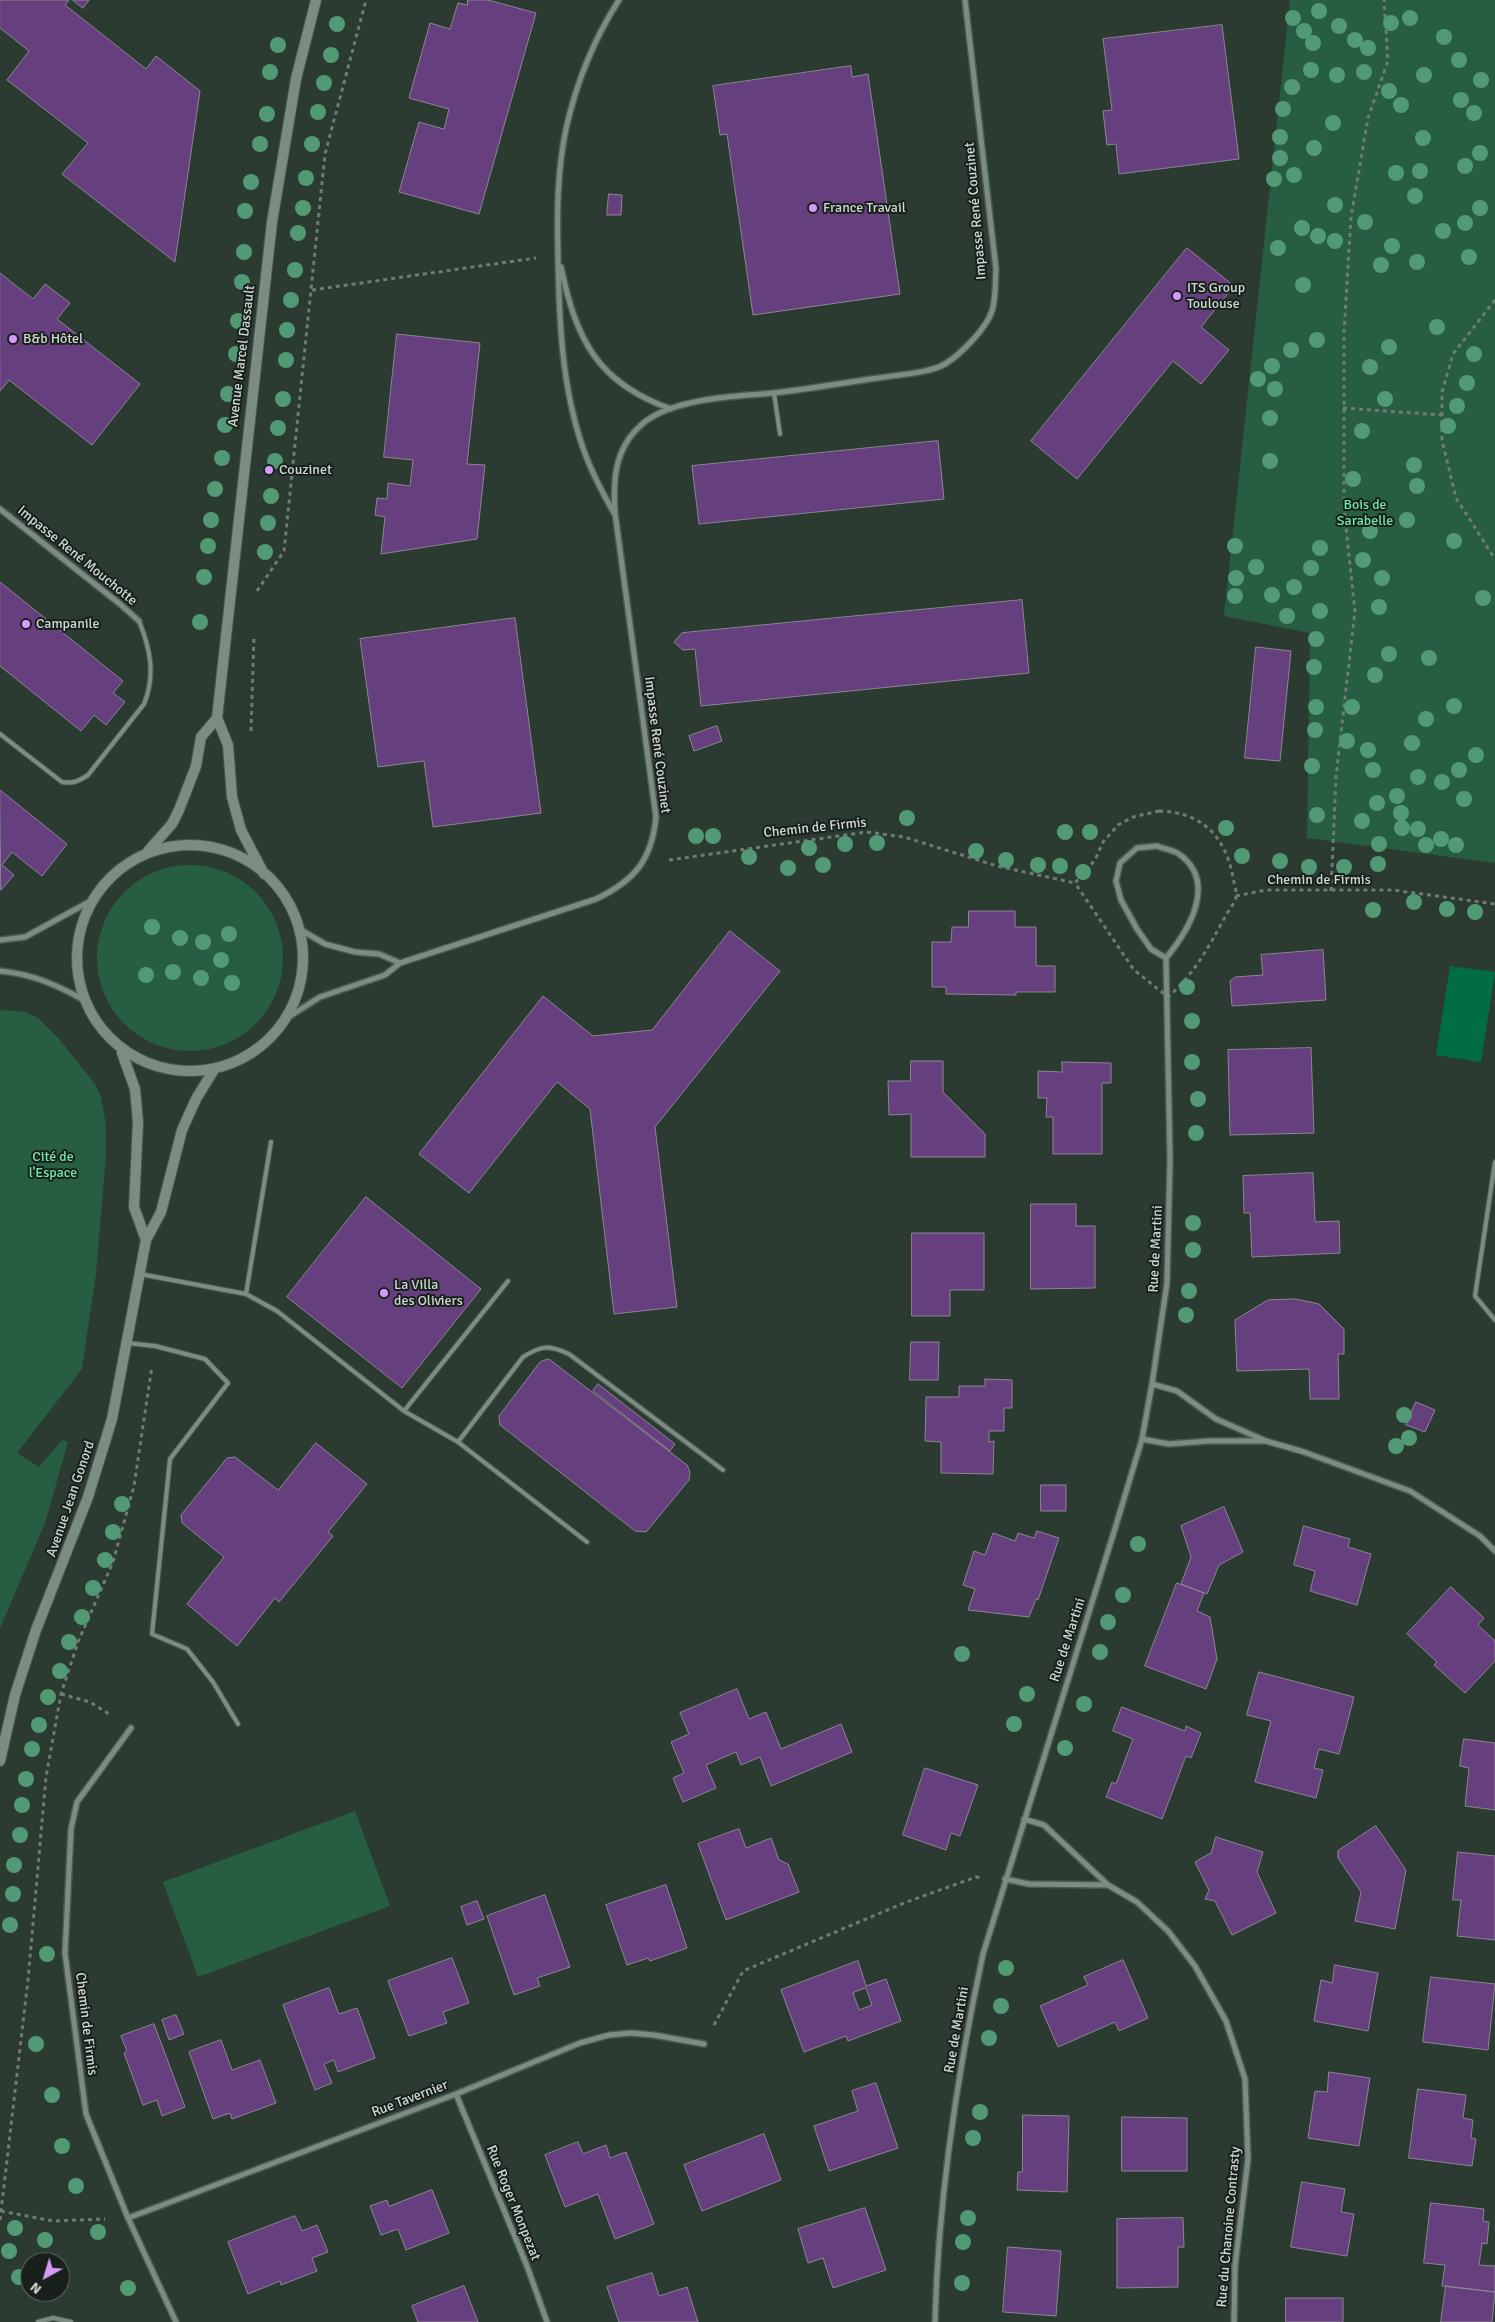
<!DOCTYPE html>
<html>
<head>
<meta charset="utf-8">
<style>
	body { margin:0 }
	#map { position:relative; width:1495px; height:2322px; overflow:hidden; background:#2b3b32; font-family:Signika,sans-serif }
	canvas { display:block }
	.north { position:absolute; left:20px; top:2252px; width:50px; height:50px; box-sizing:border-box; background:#19201c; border:1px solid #616a65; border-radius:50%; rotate:219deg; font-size:14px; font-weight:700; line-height:20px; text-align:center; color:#ced8d2 }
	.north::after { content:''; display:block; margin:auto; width:18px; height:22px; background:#d69bfa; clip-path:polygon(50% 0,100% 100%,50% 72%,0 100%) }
</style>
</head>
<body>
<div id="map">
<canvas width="1495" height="2322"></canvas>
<div class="north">N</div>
</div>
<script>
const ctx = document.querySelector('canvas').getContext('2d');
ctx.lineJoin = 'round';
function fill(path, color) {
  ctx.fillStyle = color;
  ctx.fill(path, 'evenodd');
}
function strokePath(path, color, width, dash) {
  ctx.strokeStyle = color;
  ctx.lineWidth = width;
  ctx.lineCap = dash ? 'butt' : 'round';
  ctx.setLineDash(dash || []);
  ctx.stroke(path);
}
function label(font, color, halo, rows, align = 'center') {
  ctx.font = font + ' Signika,sans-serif';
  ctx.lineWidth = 4;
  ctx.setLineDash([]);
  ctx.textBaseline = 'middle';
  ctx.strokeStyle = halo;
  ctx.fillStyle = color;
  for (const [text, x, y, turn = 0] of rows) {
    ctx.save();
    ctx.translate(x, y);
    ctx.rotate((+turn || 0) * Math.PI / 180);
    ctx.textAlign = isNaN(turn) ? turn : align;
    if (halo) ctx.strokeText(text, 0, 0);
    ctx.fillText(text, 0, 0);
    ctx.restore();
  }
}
const green = new Path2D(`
	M1290,0h205v863l-188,-25 3,-205 -86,-17z
	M97 958a93 93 0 1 1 186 0a93 93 0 1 1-186 0Z
	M0,1010l25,2 13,6 21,21 36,45 6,13 5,28v30l-10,118 -14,96 -65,84 22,14 23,-27 6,2 -23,81 -45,105z
	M355,1811l35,95 -192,71 -35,-95z`);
const water = new Path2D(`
	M1450,966l45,6 -14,90 -45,-7z`);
const building = new Path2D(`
	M0,0h69l-4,5 81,64 10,-13 44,35 -25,171 -113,-88 26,-31 -81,-63 22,-29 -29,-23z
	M73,0h16l-6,8z
	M468,0h20l48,13 -57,201 -80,-22 20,-70 25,7 5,-20 -40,-11 21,-75 20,6 8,-26 9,2z
	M1222,25l17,134 -120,15 -3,-30 -9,1 -4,-34 9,-1 -9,-71z
	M851,66l1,11 16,-3 32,220 -147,21 -26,-181 -7,1 -7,-49z
	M609,194l13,1 -1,20h-14z
	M1187,248l47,38 -33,41 28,23 -28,34 -28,-23 -96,118 -46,-38z
	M0,273l33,26 12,-15 25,19 -13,16 83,65 -48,61 -83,-65 -9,11z
	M397,334l83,9 -13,121 18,1 -8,74 -96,15 4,-37 -10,-2 2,-17 10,1 1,-16 22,3 3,-26 -29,-3z
	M938,441l6,58 -245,25 -7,-58z
	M0,582l123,99 -10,12 12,9 -19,23 -12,-10 -13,16 -81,-65z
	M1022,600l7,73 -328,33 -6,-57 -12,1 -9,-8 8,-9z
	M515,618l26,195 -108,14 -9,-66 -46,6 -18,-128z
	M1256,647l35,4 -11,110 -35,-3z
	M717,726l5,15 -28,10 -5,-15z
	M0,790l67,54 -25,32 -30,-24 -10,13 12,10 -13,15z
	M969,911h46v16h21v39h19v26h-39v3l-70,-1v-7h-14v-45h19l1,-15h16z
	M730,931l50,40 -125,156 22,180 -63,7 -24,-205 -33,-27 -88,111 -50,-39 124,-158 50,40 59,-6z
	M1323,950l3,50 -94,6 -2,-25 5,-4 28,-2 -2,-20z
	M1311,1048l3,85 -84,2 -2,-85z
	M911,1061h32v31l42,42v23h-74v-43l-22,1 -1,-34h22z
	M1062,1062l49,1v20h-9v71h-49v-37h-7l1,-19h-9v-27l24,1z
	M1313,1173l2,49 24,-1 1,32 -88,4 -2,-44h-6l-1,-37z
	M366,1197l115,92 -79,99 -115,-91z
	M1031,1204h45v22h19v62l-64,1z
	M912,1233h72v57h-34v26h-38z
	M1296,1299l23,5 25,25v25h-6l1,45h-29l-1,-30 -72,2 -2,-51 33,-20z
	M911,1342h28l-1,38h-28z
	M549,1359l138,106 3,7 -1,8 -43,52 -11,-1 -135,-106 -1,-9 3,-4 38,-50z
	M985,1379l27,1v28h-8v23h-15v11l5,-1 -1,33 -52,-1v-31l-16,-1 1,-44h33v-11h26z
	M598,1384l77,60 -5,7 -77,-60z
	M1416,1402l19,8 -10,22 -19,-7z
	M316,1443l51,41 -39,48 5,4 -54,66 -4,-4 -38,48 -50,-42 37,-47 -42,-34 -1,-8 46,-57 8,-1 43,33z
	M1041,1485h25v26h-25z
	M1224,1507l19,45 -24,13 -12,29 -26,-10 10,-27 -10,-31z
	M1304,1526l46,13 -2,8 23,7 -14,51 -47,-14 5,-20 -21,-6z
	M1037,1531l22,7 -21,62 -2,-1 -7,18 -61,-7 7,-21 -12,-4 11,-34 11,4 8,-22 22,8 3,-8 16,5z
	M1177,1583l27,10 -7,18 13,6 7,42 -11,30 -61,-23z
	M1451,1587l33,31 -6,7 17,16v20l-30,32 -31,-28 3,-3 -30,-28z
	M1259,1672l95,25 -15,57 -20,-5 -5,19 9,2 -7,28 -61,-16 16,-61 -24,-6z
	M737,1689l12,30 17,-7 15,37 60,-25 11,28 -81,34 -11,-29 -19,8 -5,-13 -30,13 10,23 -33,14 -10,-24 11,-5 -13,-31 18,-8 -9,-21z
	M1122,1707l63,24 1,-5 15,7 -10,25 -5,-2 -24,63 -56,-22 6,-15 4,2 17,-45 -20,-8z
	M1464,1739l31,4v67l-30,-4 4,-38 -9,-2z
	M925,1768l53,17 -18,51 -9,-3 -5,17 -43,-15z
	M1376,1826l30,44 -11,59 -40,-8 6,-29 -23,-34v-7z
	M739,1829l7,19 25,-10 8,22 9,4 11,28 -73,28 -28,-76z
	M1216,1837l47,15 -6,20 19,41 -44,22 -17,-34 -10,-2 4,-9 -14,-28 16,-9z
	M1458,1852l37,4v84l-38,-4 4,-36h-8z
	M666,1885l21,63 -37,13 -2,-3 -21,7 -21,-60z
	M545,1895l25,72 -33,11 3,8 -26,9 -27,-79z
	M477,1901l7,18 -17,6 -6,-18z
	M452,1958l17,45 -26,9 4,11 -38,13 -21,-55z
	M1123,1960l25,58 -29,13 -4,-9 -57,25 -18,-41 48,-21 -4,-8z
	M858,1961l8,25 20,-7 15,42 -53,20 -2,-5 -42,16 -23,-62zM866,1988l6,17 -13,5 -6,-17z
	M1335,1965l43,8 -10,58 -54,-10 7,-41 11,3z
	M1431,1977l64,7 -7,66 -65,-8z
	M329,1988l10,26 18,-6 18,50 -37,14 -4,-12 -10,4 8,19 -17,7 -32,-85z
	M176,2015l8,19 -15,6 -7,-20z
	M154,2024l31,83 -23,9 -5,-16 -14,5 -19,-52 3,-2 -6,-15z
	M221,2040l11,30 28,-10 16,43 -44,16 -2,-6 -17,6 -24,-67z
	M1329,2072l41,6 -11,68 -51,-8 7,-47 12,1z
	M876,2083l22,65 -69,23 -15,-45 44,-15 -6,-20z
	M1418,2089l48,6 -3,23 10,2 -2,18 5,1 -4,27 -63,-8z
	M1023,2115l46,1 -2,76 -50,-2 1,-18h4z
	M1122,2117l65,1v53h-65z
	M764,2134l17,46 -79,31 -18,-46z
	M578,2142l5,12 23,-9 4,13 16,-6 28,72 -39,15 -17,-45 -33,13 -20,-52z
	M1302,2182l43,7 -4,23 13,2 -7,42 -56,-9z
	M432,2190l17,43 -43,17 -8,-21 -17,6 -11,-29 17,-6 2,6z
	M1431,2203l53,6 -1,12 6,1 -2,22 -5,-1 -3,22 16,1v26l-53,-6 3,-21 -21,-2z
	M865,2208l21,62 -53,18 -10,-30 -15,5 -10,-34z
	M295,2216l7,15 15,-6 11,27 -16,6 5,13 -36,14 -1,-4 -32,13 -20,-52z
	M1183,2218l1,29h-6v40l-61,1v-69z
	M1008,2247l53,4 -5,65 -53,-4z
	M652,2273l7,23 28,-9 11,35h-79l-12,-35z
	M464,2286l14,36h-60l-6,-16z
	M1446,2286l49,6 -3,30h-51z
	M1286,2298h57v24h-57z`);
const path = new Path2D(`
	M312,290l224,-32
	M1495,300l-42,54 -11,38v48l14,58 39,61
	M1343,408l99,7
	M257,591l27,-40 41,-397 41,-154
	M251,731l3,-96
	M1159,811c42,1 67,25 74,67 1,5 4,13 3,19 -1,6 -8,14 -11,20 -17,31 -30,56 -57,80l-34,-27 -59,-87 20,-23 8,-18 15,-17 15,-8z
	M669,860l198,-28 37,5 93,29 78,17
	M1331,891l5,-115 19,-165 -11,-102v-177l7,-115 17,-99 20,-57 -4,-61
	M1236,896l30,-6h127l102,14
	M61,1694l29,8 22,14
	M714,2025l29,-54 161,-68 72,-26 6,1
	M1,2211l52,10 52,-2
	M0,2220l28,-240 18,-203 15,-83 17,-52 35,-80 21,-76 18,-120`);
const lane = new Path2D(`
	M774,393l6,41
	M0,734l62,48c11,2 17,-1 26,-7l56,-71c12,-29 6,-56 -5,-83
	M1495,1162l-20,134 20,24
	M140,1274l106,20 31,17 127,100 54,31 129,100
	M246,1294l25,-152
	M127,1343l28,3 50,13 23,24 -58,76 -18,175 35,15 26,33 25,42
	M404,1411l104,-130
	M458,1442l65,-85c19,-12 26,-12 46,-3l154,116
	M38,2322l15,-4 18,4`);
const street = new Path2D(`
	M561,267c15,72 36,116 110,142
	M0,509l120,95 19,17
	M614,513c-12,-21 -23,-42 -31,-65 -21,-60 -24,-127 -25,-191 -1,-43 -1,-85 8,-128 10,-45 28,-90 53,-129
	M1157,846c7,3 16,4 22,8 39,28 10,76 -13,104l-15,-9 -14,-20 -16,-29 -5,-19 4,-18 17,-15z
	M301,930l24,14 30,8 24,2 21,9
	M0,940l25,-3 62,-34
	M0,971c31,3 55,13 82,28
	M290,1016l30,-19 65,-22 15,-12 196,-64c38,-18 56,-39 60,-82l-41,-304c-2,-32 -1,-63 25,-87 27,-26 86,-29 122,-32 39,-3 78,-11 116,-16 18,-3 52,-5 67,-14 16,-10 41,-35 47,-53 4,-12 3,-29 4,-42l-31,-269
	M1152,1384l25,7 39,28 50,22 38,11 106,39 70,45 15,15
	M1142,1439l27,5 40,-3h54
	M131,1728l-54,74 -6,27 -6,124 21,161 42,104 48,104
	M1024,1819l20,6 64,60 29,17 31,29 27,35 31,55 19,58 3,80 -13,107 -1,56
	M1005,1879l24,5 78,1
	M456,2094l71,172 20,56
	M128,2218l328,-124 124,-51 29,-8 22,-2 23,2 50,9
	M935,2322c3,-123 22,-247 48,-368l134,-432 25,-83 10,-55 15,-101 3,-123 -4,-202`);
const secondary = new Path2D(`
	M77 958a113 113 0 1 1 226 0a113 113 0 1 1-226 0Z
	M148,851l24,-27 7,-14 17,-44 5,-29 16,-19
	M264,874l-23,-44 -9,-33 -4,-52 -11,-27 55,-496 24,-143 20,-79
	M122,1053l13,36 3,33 -4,85 12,33
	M0,1761l15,-66 21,-65 52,-133 24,-78 34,-179 15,-28 21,-82 14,-31 19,-31`);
const trees = [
	[1319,11],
	[1293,18],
	[1410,18],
	[1391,23],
	[337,24],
	[1339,26],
	[1304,31],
	[1444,37],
	[1355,40],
	[1313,43],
	[278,45],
	[1368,48],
	[331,55],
	[1459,60],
	[1311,70],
	[270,72],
	[1364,72],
	[1337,75],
	[1424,75],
	[1481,80],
	[324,83],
	[1292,87],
	[1389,91],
	[1461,100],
	[1401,105],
	[1283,109],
	[318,112],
	[1474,113],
	[267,114],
	[1333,123],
	[1280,137],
	[1423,138],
	[260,144],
	[312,144],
	[1314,148],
	[1480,153],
	[1280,158],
	[1465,166],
	[1420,171],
	[1396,173],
	[1294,175],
	[306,178],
	[1274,179],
	[251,182],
	[1415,196],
	[1335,205],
	[303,208],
	[1480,208],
	[245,211],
	[1365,222],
	[1465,223],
	[1302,228],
	[1443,231],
	[298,233],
	[1318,236],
	[1335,241],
	[1392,246],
	[1278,248],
	[244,252],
	[1469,257],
	[1417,262],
	[1381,265],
	[295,270],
	[242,282],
	[1303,285],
	[291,300],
	[238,321],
	[1437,327],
	[287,330],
	[1317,340],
	[1389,347],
	[1291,350],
	[236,354],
	[1474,354],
	[286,360],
	[1272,366],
	[1370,367],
	[1258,379],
	[1467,383],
	[1275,389],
	[228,394],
	[283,399],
	[1385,399],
	[1457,406],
	[1270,418],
	[225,425],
	[1448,426],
	[278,428],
	[1362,431],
	[222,458],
	[275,461],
	[1270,461],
	[1414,465],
	[1353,479],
	[1417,486],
	[215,489],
	[271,496],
	[211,520],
	[1407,520],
	[268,523],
	[1370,531],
	[1454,541],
	[208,546],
	[1235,546],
	[1320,548],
	[265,552],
	[1363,560],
	[1256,567],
	[1311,568],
	[204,577],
	[1236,578],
	[1382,578],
	[1294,587],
	[1272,595],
	[1235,596],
	[1483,598],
	[1379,607],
	[1320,611],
	[1287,616],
	[200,622],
	[1316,639],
	[1389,654],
	[1429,658],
	[1314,667],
	[1375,675],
	[1454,706],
	[1316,707],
	[1352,707],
	[1426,719],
	[1315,730],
	[1347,741],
	[1412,743],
	[1368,750],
	[1476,755],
	[1312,766],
	[1373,770],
	[1459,770],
	[1418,777],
	[1442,782],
	[1397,796],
	[1464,799],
	[1377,803],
	[1401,813],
	[1317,815],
	[907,818],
	[1362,821],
	[1226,828],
	[1402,828],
	[1418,829],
	[1065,832],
	[1090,832],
	[696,836],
	[713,836],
	[1441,839],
	[877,843],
	[845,844],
	[1379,844],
	[1426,845],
	[1456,845],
	[809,848],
	[976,851],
	[1242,856],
	[749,857],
	[1006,860],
	[1280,861],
	[1378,864],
	[823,865],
	[1038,865],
	[1060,866],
	[1309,867],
	[1344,867],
	[788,868],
	[1083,872],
	[1414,902],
	[1447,909],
	[1373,910],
	[1475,912],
	[152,927],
	[229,934],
	[180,938],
	[203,942],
	[221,960],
	[173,972],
	[146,975],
	[201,978],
	[232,983],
	[1187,987],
	[1192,1021],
	[1192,1062],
	[1198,1099],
	[1196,1133],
	[1193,1223],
	[1193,1250],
	[1189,1291],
	[1186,1315],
	[1404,1415],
	[1409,1438],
	[1396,1446],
	[122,1504],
	[113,1532],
	[1138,1544],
	[105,1560],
	[93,1588],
	[1123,1595],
	[82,1617],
	[1108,1622],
	[69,1642],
	[1100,1652],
	[962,1654],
	[60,1671],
	[1027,1694],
	[48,1697],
	[1084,1704],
	[1014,1724],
	[39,1725],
	[1065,1748],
	[32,1749],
	[26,1779],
	[22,1805],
	[20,1835],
	[14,1865],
	[13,1894],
	[10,1925],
	[47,1954],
	[1006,1968],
	[1001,2006],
	[989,2038],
	[36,2044],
	[52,2095],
	[980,2112],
	[973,2138],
	[62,2146],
	[76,2186],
	[968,2218],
	[15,2228],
	[98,2232],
	[45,2240],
	[963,2242],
	[9,2251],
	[19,2277],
	[962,2283],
	[128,2288]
];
const markers = [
	[813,208,5,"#d69bfa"],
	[1177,296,5,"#d69bfa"],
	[13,339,5,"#d69bfa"],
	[269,470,5,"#d69bfa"],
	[26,624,5,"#d69bfa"],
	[384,1293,5,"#d69bfa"]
];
const poiNames = [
	["France Travail",823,208],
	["ITS Group",1187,288],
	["Toulouse",1187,304],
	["B&b Hôtel",23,339],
	["Couzinet",279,470],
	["Campanile",36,624],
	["La Villa",394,1285],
	["des Oliviers",394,1301]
];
const streetNames = [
	["Impasse René Couzinet",976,211,-95],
	["Avenue Marcel Dassault",242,356,-83],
	["Impasse René Mouchotte",77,556,39],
	["Impasse René Couzinet",657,745,83],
	["Chemin de Firmis",815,828,-6],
	["Chemin de Firmis",1319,880],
	["Rue de Martini",1156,1249,-87],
	["Avenue Jean Gonord",71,1499,-71],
	["Rue de Martini",1068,1640,-72],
	["Chemin de Firmis",86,2024,83],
	["Rue de Martini",957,2030,-80],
	["Rue Tavernier",410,2099,-21],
	["Rue Roger Monpezat",513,2203,68],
	["Rue du Chanoine Contrasty",1229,2227,-85]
];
const parkNames = [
	["Bois de",1365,505],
	["Sarabelle",1365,521],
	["Cité de",53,1157],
	["l'Espace",53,1173]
];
fill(green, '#275e43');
fill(water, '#006d45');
fill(building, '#663f7e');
strokePath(building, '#8e8594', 1);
strokePath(lane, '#4b5951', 6);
strokePath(street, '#4b5951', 8);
strokePath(secondary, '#4b5951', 12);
strokePath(path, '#6e7c74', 3, [4, 4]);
strokePath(lane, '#7b8d83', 4);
strokePath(street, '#7b8d83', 5);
strokePath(secondary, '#7b8d83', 10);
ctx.fillStyle = '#529a76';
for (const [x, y] of trees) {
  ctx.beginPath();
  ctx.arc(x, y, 8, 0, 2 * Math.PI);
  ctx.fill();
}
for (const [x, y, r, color] of markers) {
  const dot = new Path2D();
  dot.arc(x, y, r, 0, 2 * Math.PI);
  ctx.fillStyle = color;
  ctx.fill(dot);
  strokePath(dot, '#19201c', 2);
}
label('14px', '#ced8d2', '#19201c', poiNames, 'left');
label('14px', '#ced8d2', '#19201c', streetNames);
label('14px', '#72e8ad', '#19201c', parkNames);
</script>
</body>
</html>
